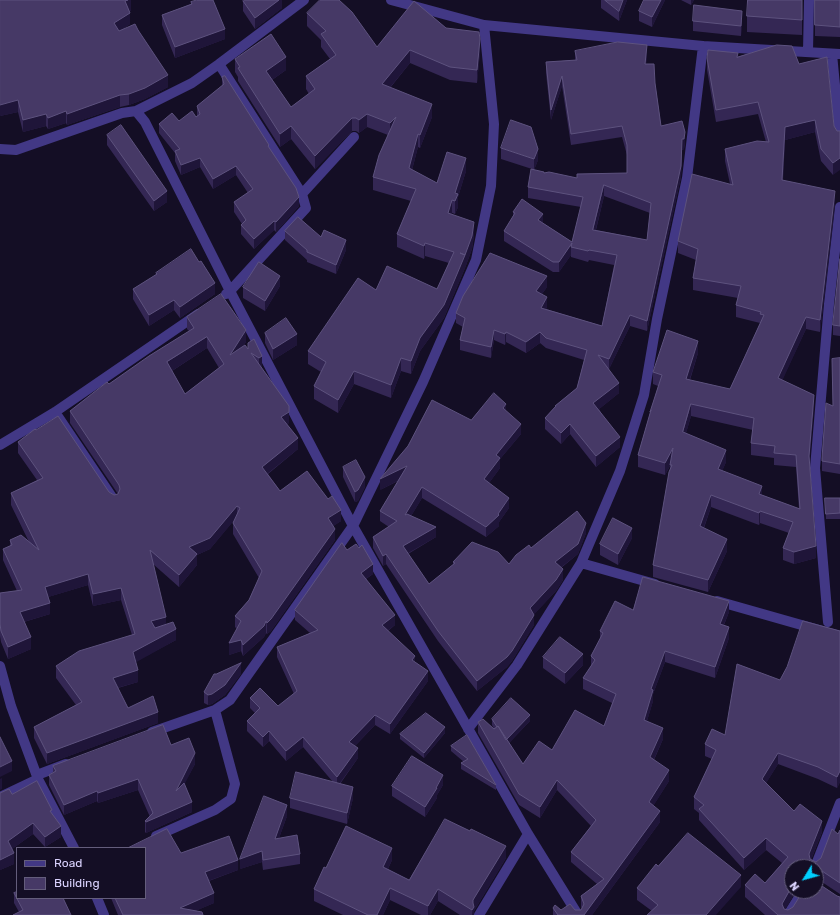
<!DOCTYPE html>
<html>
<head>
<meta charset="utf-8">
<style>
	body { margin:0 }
	#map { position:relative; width:840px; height:915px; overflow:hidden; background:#140e25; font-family:Rubik,sans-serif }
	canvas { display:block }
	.legend { position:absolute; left:16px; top:847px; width:130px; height:52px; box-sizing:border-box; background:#140e25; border:1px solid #645d7c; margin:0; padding:5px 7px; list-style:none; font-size:12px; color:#dbd3ff }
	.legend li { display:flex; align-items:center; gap:8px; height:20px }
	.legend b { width:20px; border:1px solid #645d7c }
	.north { position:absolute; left:784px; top:859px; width:40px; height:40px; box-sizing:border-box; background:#140e25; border:1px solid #645d7c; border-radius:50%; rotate:233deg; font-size:11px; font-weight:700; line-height:16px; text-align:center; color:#dbd3ff }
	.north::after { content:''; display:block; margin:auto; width:14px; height:18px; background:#00cffe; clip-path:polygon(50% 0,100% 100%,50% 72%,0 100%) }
</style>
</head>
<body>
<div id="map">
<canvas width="840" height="915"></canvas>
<ul class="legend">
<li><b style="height:5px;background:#423885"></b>Road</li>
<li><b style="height:11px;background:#463966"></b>Building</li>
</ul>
<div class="north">N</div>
</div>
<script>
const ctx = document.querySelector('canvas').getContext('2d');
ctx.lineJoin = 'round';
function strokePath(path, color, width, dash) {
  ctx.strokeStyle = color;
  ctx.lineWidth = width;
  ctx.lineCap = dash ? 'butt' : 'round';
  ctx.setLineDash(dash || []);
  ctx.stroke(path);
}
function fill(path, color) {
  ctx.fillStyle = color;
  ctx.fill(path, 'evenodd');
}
const minor = new Path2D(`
	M391,0l93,25 219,21 137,8
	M808,52l1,-52
	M832,54l8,83
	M219,64l83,130 4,14 -76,83 -4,3
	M136,111l56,-28 27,-19 85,-64
	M0,149l16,1 106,-37 14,-2 9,11 85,169 123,235 175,308 50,81
	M302,194l52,-57
	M55,412l57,85
	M0,445l55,-33 143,-98
	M581,563l74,21
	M717,601l123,35
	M828,622l-13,-154 14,-164 11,-97
	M0,666l11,40 27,73 36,69
	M468,729l49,-64 64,-102 39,-92 24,-76 13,-76 30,-141 16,-132
	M152,732l63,-22 15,-10 123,-174 70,-144 53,-122 15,-74 3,-62 -10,-99
	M37,775l29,-11
	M0,797l38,-18
	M156,836l59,-26 16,-11 4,-15 -20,-74
	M815,867l25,-64
	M97,898l7,17
	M479,915l49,-81
	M788,915l15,-24`);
const wall = new Path2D(`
	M131,0v11h-1v13l-7,5 15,1 30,57 -23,12 -16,6 -9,2 -53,18 -1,-2 -18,6 -2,-3 -23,6 -5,-20 -18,4z
	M282,0v8l-27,21 -12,-18v-10z
	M601,0h26l-8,21 -18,-13z
	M644,0h21l-13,27 -13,-6v-10z
	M681,0h13l-3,5z
	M802,0v35l-55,-3v-16z
	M815,0h25v37l-25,-1z
	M191,2l34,37 -50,19 -13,-33v-10l29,-11z
	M307,13l70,34 69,-19 34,24 -3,31 -27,-3 -40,-17 -20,25 42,29 -12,31 -2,-1 -6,23 25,13 29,-12 -8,26v10l-3,7 -3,-1v2l22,20 -2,14 -7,19 -21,50 -24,33 -9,23 -10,-3 -10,27 -37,-14 -16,29 -24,-14v-13l7,-14 -13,-8v-13l68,-61 61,-1 12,-26 -24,-7 -1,3 -27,-12v-13l14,-33 -38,-11v-13l15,-42 -21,-8 -8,6 -3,-2h-4l-37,38 -24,-30 -11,8 -42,-66v-4l-3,-5v-13l51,11 -14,10 19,27 18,-13 -3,-5v-13l24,-17 -9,-12v-7l-14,-14z
	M693,21h49l-1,15 -48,-5z
	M575,51l72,4 -1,9 9,19 6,43 24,17 -1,6 -2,1 -1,27 -34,154 -17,-5 -21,43 10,24 -20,16 21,38 -24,20 -26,-33 -9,10 -16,-15v-11l10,-11v-1l22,-18 7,-28 -38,-12 -6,-5 -14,10 -20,-11 -1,3 -11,-5 -3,18 -31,-8v-10l3,-13 -7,-4v-10l91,-26 -5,7 5,13 -1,2 56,17 12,-61 -25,-5 -1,2 -17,-5v-2l-12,17h-6l-49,-31v-10l9,-15v-4l30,11 29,19 9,-35 -53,-9v-11l4,-18 -31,-10v-11l37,12 -4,10 10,3 33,5 50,-5v-18l-5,-18 -51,8 -9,-59 -11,34 -5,-47v-11l29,-2zM604,196l46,17 -3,27 -51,-10z
	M738,57l61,7 35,62 -1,49 -12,-14 -6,-29 -30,8 -2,40 52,23 -15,129 -14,-3 -24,51 32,27 -5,55 7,96 -22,6 -11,-4v-12l6,-15 -29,-10 -1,2 -48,-18 -7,21 23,23 -19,41 -55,-15v-12l17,-96v-3l-5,9 -27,-8v-12l20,-69 -5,-2v-12l45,-19 -8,27 40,9 30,-66 -24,-6v-12l2,-7 -45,-8v-12l3,-18 -18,-7v-12l52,-57 -5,-23v-12l41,-7 -8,-28 -42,8 -9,-52v-12zM691,416l62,14 -2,13v12l23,3v7l22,2 3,42 -37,-14 -40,-24 4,-9 -40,-29z
	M222,77l47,72 30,57 -23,26 -2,-2 -20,19 -13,-15v-9l1,-1 -8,-12v-10l14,-9 -12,-18 -23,14 -13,-22 -19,8 -6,-14v-8l-16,-20v-9l20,-3 18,-5v-10l25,-20z
	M107,135l60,67 -13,9 -47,-66z
	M285,231l36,6 25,13 -10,24 -29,-12v-2l-22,-20z
	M840,259v77l-7,-1v-10z
	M156,273l59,21 -35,24 -6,-8 -25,16 -16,-27v-10l23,-14z
	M280,286l-15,25 -22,-13v-11z
	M187,317l59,25 -4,5 6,2 6,-10 8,28 -1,1 28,55 -2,1 11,25 -30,25 12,17 61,30 -8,5 2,14 -64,91 -4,3 -1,-1 -2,4 -21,19 -2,-5 -12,4 8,-26 -2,-2v-11l14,-16 10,-22 -26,-44v-11l1,-3 -24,29 -13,6v10l-18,22 -26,-23 13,61 10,15 -41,22 3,20 -20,6 10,20 30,15 -111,41 -13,-26v-11l42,-22 -20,-27v-12l76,-31 -11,-35 -28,6 -5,-21 -40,12 2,17 -26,8 7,27 -23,10 -7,-17 -1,-6v-43l17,-2 -14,-31v-11l7,-3v-6l19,2 -18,-37v-12l26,-13 -19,-27v-11l18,-12 73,62 5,3 4,-1 -48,-71v-12l39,-27 80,-53 -2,-2zM207,348l12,20 -34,26 -13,-23z
	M265,333l32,12 -24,15 -8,-17z
	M840,358v116l-18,-3v-13l11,-52 -1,-47z
	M506,411l15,23 -21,25v9l-11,15 20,25 -10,14v4l-13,11 -64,-39 -11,18 25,21 -28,17 21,30 24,-19v-3l56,2 22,-16 55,-15 -8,21 -17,14 2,12 -7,11 -22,23v11l-22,36 -5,6 -30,24 -39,-50 -52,-77 -3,2 -10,-18v-11l16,-10 -9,-6v-10l18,-30 -18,9 91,-70z
	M343,467l22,20 -7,14 -3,1 -12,-25z
	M825,498h15v21h-14z
	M632,538l-14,27 -18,-10v-11z
	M347,550l26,24 -7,5 29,46 -7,6 27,31 13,19 -38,53 -15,-9 -20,21 3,12 -18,26 13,14 -6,26 -57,-16v-10l43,-16 -30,-35 -17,14 -17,-20 -6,6 -16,-16v-10l8,-8 -5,-5v-10l28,8 16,-12 -17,-37v-10l33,-14 -15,-13v-10z
	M633,610l96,2 -5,13 5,13 -14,40 -50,-16 -12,32v7l-6,20 16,18 -9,21 15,21 -16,25 7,16 -68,93h-39v-7l8,2h20l1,-1 -1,-2v-11l16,-12 -26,-22v-10l20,-26 -34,-36 -17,28 -21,-13 -41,-72v-11l16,7 -2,-4v-6l38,2 -21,22 14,21 29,-14 52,-24 8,-23 -29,-14v-11l8,-12v-10l9,-17v-8z
	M840,631v151l-3,6 -19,-9 -40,-15 -12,19 28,28 28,21 -11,28 5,2 5,-4 19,-28v64l-21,-14h-3v-13h-24l4,24 -11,18 3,1 52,5h-75l-20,-18v-12l20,-2 17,-20 -16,-13 -22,20 -45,-50v-7l-5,-4v-12l18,-38 -7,-3v-12l20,-9 55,-55z
	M543,657l40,8 -18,19 -22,-16z
	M241,674l-16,21 -13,9 -4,1 -4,-2v-11z
	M445,733l-21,25 -24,-19v-5z
	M467,735l29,50v5l-35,-21v-6l3,-1 -13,-11v-5z
	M171,745l24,19 -11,20 8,28 -46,21 -1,-1v-11l5,-4 -12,-27 -40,13 -1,-2 -33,14 -15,-30v-10l4,-3v-6z
	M443,785l-6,10v3l-12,19 -33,-21v-10z
	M12,794l40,20 9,23 -16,10 -12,-13 -21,15 2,15 -14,6z
	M287,816l-8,22 21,16v10l-37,6 -1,-8 -22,7z
	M181,853l57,17 -29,11 5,22 -19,8 8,4h-85l-7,-17h34z
	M506,858l-32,53v4h-14l-22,-14 -8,14h-9l-31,-15 -7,15h-40l-29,-14v-12l12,-21 66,-8 -4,9 21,11z
	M658,866l83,21 -89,24 -15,-11v-12z
	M14,893l57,22 -52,-3 -5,-9z`);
const shadedWall = new Path2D(`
	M128,0h3v11l-6,2v-12z
	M279,0h3v8l-27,21v-11z
	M623,0h4l-8,21v-10z
	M661,0h4l-13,27v-10z
	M691,0h3l-3,5z
	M742,11v10l-1,15v-10z
	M130,13v11l-16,11v-12z
	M225,29v10l-50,19v-11z
	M480,39v13l-3,31v-13z
	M647,45v10l-2,20v-11z
	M410,50v13l-28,34v-13z
	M286,57v13l-20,14v-13z
	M168,75v12l-23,12 -16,6v-11z
	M562,76v10l-11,34v-10z
	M120,95v12l-53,18v-11z
	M18,100v12l-18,4v-11z
	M432,104v13l-12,31v-13z
	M66,111v12l-18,6v-11z
	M46,114v12l-23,6v-12z
	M367,114v13l-8,6v-13z
	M396,117l-6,19v-13z
	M352,118v13l-37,38v-13z
	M815,120v12l-30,8 -3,52v-12l3,-53z
	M291,126v13l-11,8v-13z
	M685,132v11l-1,6 -2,1 -1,27 -34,154v-10l35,-182z
	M418,134v13l-9,34v-13z
	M538,149v11l-4,10v-11z
	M200,158v9l-19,8v-10z
	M466,158v13l-8,26v10l-3,7v-21z
	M840,158v12l-7,5v-12z
	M236,166v9l-23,14v-10z
	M604,185v11l-11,45v-11z
	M167,191v11l-13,9v-10z
	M835,191v12l-15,129v-12z
	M299,197v9l-23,26v-10z
	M452,200v13l-4,13v-13z
	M543,214v11l-5,-5z
	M274,221v9l-20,19v-10z
	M474,222v13l-2,14 -7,19v-13z
	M346,240v10l-10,24v-9z
	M425,243v13l-1,3v-13z
	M572,243l-1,4v8l-12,17v-10z
	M465,255v13l-21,50 -24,33 -9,23v-13l9,-23z
	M280,276v10l-15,25v-10z
	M547,276v11l-11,15v-11z
	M215,283v11l-35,24v-11z
	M547,297v10l-6,11v-10z
	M174,300v10l-25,16v-11z
	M630,315v11l-21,43v-10z
	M806,317v12l-28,61v-12z
	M246,330v12l-16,24v-11z
	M494,330v10l-3,18v-11z
	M506,332v10l-1,3v-11z
	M540,332v11l-14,10v-11z
	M297,334v11l-24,15v-11z
	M207,337v11l-40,26v-12z
	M698,341v12l-12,38v-12z
	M262,356v11l-3,2v-11z
	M401,358v13l-10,27v-13z
	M354,371v13l-16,29v-13z
	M619,383v10l-26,21v-11z
	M814,395v12l-5,62v-13z
	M506,404v10l-3,-6z
	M691,404v12l-8,28v-12z
	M289,412v11l-8,5v-11z
	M521,424v10l-21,25v9l-16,22v-11l12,-24z
	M570,424v10l-9,10v-11z
	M620,437v10l-24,20v-11z
	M298,438v11l-36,29v-11z
	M673,448v12l-8,15v-12z
	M726,450v12l-8,19v-12z
	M407,466v10l-27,14v-11z
	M365,477v10l-7,14 -3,1v-10z
	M762,486v12l-3,-4z
	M422,487v11l-17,28v-11z
	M711,495v12l-11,31v-12z
	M509,498v10l-10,14v4l-13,11v-10l12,-13z
	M237,506v11l-27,32 -13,6v10l-18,22v-12l10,-28z
	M341,510v11l-13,9v-12z
	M760,511v12l-1,2v-12z
	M586,523v10l-8,21 -23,18v-10z
	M436,527v10l-33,19v-10z
	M632,528v10l-14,27v-11z
	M335,529v11l-64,91 -4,3v-11z
	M727,539v12l-19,41v-12z
	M816,546v12l-22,6v-12z
	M386,554v10l-3,2v-10z
	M373,564v10l-12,8v-9z
	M563,569v11l-7,11 -26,28v-11z
	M88,574v11l-43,13v-11z
	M121,588v12l-28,6v-12z
	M729,601v11l-9,22v-10z
	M50,603v11l-30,9v-11z
	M395,615v10l-13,10v-10z
	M534,615v10l-22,36 -5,6 -30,24v-10z
	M166,617v12l-15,3v-11z
	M266,621v12l-2,4 -21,19v-11z
	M729,627v11l-14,40v-11z
	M176,629v11l-43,24v-12z
	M31,637v12l-23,10v-12z
	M241,640v11l-12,4v-12z
	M665,651v11l-12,32v7l-9,30v-11l7,-31z
	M583,654v11l-18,19v-11z
	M415,656v10l-3,-6z
	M241,663v11l-16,21 -13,9 -4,1v-10z
	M138,670v12l-25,7v-11z
	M428,671v10l-38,53v-10z
	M158,712v11l-111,41v-11z
	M375,715v10l-26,27v-10z
	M530,715v6l-24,25v-6z
	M445,727v6l-21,25v-5z
	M663,728v11l-13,29v-11z
	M269,731v10l-6,6v-10z
	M303,737v10l-17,14v-10z
	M358,748v10l-21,29v-10z
	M195,753v11l-19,37v-10z
	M778,753v11l-16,26v-11z
	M12,761v10l-12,6v-10z
	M669,770v11l-20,32v-11z
	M840,771v11l-3,6v-11z
	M443,775v10l-6,10v3l-12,19v-10z
	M2,778v11l-2,1v-11z
	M138,779v11l-40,13v-10z
	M557,780v10l-17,28v-11z
	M353,787v11l-6,26v-11z
	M97,791v10l-33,14v-10z
	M192,802v10l-46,21v-11z
	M287,805v11l-12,33v-10z
	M660,811v11l-68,93h-8z
	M822,821v11l-13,33v-11z
	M33,823v11l-25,18v-11z
	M61,826v11l-16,10v-10z
	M766,838v12l-22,20v-12z
	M506,846v12l-32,53v4h-2l1,-12v-3z
	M392,848v12l-9,19v-12z
	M262,851v11l-22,7v-10z
	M14,853v11l-14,6v-10z
	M238,860v10l-33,12v-10z
	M741,875v12l-25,28h-10z
	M792,886v5h4l-14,24v-11z
	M390,888v12l-7,15h-6z
	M438,889v12l-8,14h-2v-9z
	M214,893v10l-28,12 -6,-7z`);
const building = new Path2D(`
	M0,0h128l-3,1 5,12 -16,10 5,8 16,-7 3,6 30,45 -23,13 -16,6 -9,1 -53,19 -1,-3 -18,7 -2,-4 -23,6 -5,-20 -18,5z
	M197,0h16l12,29 -50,18 -13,-32 30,-11 -1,-2z
	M244,0h35l-24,18 -12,-17z
	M320,0h19l13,12 25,35 37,-46 32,27 33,4 1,7 -3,31 -27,-3 -40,-17 -28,34 50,20 -12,31 -2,-1 -9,34 28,15 10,-31 19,6 -11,35 3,1 -3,7 -3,-1 -4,13 26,9 -2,14 -7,19 -5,-2 5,2 -21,50 -24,33 -9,23 -10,-3 -10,27 -37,-14 -16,29 -24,-14 12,-24 -18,-11 50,-73 18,12 11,-24 50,23 17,-37 -29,-9 -1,3 -27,-12 19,-45 -43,-12 6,-22 17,-38 -6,6 -23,-9 -8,6 -3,-2h-4l-37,38 -24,-30 -11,8 -42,-66 2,-1 -5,-8 36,-25 15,23 -20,14 25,36 24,-18 -9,-13 30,-21 -15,-21 5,-3 -19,-18z
	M605,0h18l-4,11z
	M644,0h17l-9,17 -13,-6z
	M748,0h54v20l-55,-4z
	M815,0h25v27l-25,-2z
	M694,5l48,6 -1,15 -48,-5z
	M618,42l29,3 -2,19h9l1,19 6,43 21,-5 3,11 -1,7h-2l-1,27 -34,155 -17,-6 -21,44 -11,-4 21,28 -26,20 27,34 -24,19 -26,-32 -9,9 -16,-15 11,-12h-1l22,-18 10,-38 -41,-12 -6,-6 -14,10 -20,-10 -1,2 -11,-4 -3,17 -31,-7 5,-22 -9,-5 7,-17 27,-43 57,23 -11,15 11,6 -6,11 61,18 15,-71 -28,-5 -1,1 -17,-4 1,-4 -13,19h-6l-49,-31 11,-18 -2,-1 9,-13 21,15 -5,6 34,22 11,-45 -55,-10 3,-18 13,3v1l5,-1 28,6v-4l50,-1v-28l-5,-19 -51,8 -9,-58 -11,34 -5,-48 31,-2 -2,-9zM604,185l47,18 -4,37 -54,-10z
	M777,45l15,1 7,18 28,-7 7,69 3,5h3v27l-7,5 -12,-14 -6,-29 -30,7 -3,53 53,11 -15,129 -14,-3 -28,61 36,17 -5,61 7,90 -22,6 -11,-4 10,-26 -33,-11 -1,2 -48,-18 -11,31 27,13 -19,41 -55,-15 16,-93 3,-7h-2l3,-17 -8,15 -27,-8 13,-45 -1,2 12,-37 -9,-3 14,-42 31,11 -12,38 44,10 34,-74 -4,-1 1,-2 -25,-7 5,-19 -48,-8 5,-29 -20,-8 14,-67 41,11 -8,-36 32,-8 12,1 -11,-40 -42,8 -9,-52 1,-8 30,3 -1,4zM691,404l63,14 -3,25 24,3 -1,7 22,2 4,54 -41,-15 3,-8 -44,-17 8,-19 -43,-18z
	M225,76l44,69 -1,1 28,42 3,9 -23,25 -2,-1 -20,18 -13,-14 5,-5 -12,-18 19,-13 -17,-23 -23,13 -13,-21 -19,7 -6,-14 5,-2 -21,-25 13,-11 7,8 13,-10 4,6 4,-3 -3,-8 27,-22 -2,-7z
	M511,120l20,7 7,22 -4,10 -33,-11z
	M121,125l46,66 -13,10 -47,-66z
	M298,217l23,20 3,-7 22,10 -10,25 -29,-13v-2l-22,-19z
	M191,249l8,13 2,-1 14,22 -35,24 -6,-7 -25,15 -16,-26 24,-15 -1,-1z
	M840,259v67l-7,-1z
	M259,262l21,14 -15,25 -22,-14z
	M221,294l25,36 -16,25 15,-10 3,4v-6l6,-4 8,17 -3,2 -8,-5 38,53v6l-8,5 17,21 -36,29 18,24 27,-20 21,28 4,-3 9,14 -13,8 7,11 -64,90 -4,4 -1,-2 -2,5 -21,19 -2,-5 -12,3 12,-22 -6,-5 14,-16 13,-29 -29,-48 7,-15 -3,-2 -27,32 -21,9 8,7 -18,21 -29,-25 16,67 -15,4 4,7 18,-6 3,7 -43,23 5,18 -25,8 15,30 25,-12 5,16 -111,41 -13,-26 48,-25 -26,-36 23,-15 56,-17 -14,-46 -28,6 -5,-20 -43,13 5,16 -30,9 11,25 -23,10 -7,-16 -1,-7v-31l22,-3 -19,-41 9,-4 -2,-5 11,-5 18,15 -28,-57 32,-15 -25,-36 17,-13 1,1 22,-14 51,76 5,3 4,-1 2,-5 -1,-4 -49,-74 37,-29 2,2 40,-28 45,-28 -7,-11zM207,337l17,27 -39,30 -18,-32z
	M286,318l11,16 -24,15 -8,-16z
	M840,358v106l-18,-3v-3l4,-55 7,3 -1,-47z
	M494,393l12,11 -3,4 18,16 -25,31 4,3 -16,21 25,19 -11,16 1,1 -13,12 -64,-40 -17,28 2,-1 29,13 -33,19 26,38 26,-21 -2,-1 19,-20 26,10 11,12 7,-9 13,-10 2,3 46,-37 9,12 -8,21 -23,18 8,7 -7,11 -26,28 4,7 -22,36 -5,6 -30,24 -39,-50 -52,-77 -3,2 -10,-19 24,-16 -17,-10 27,-45 -27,13 28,-33 24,-46 39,20z
	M356,460l9,17 -7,13 -3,2 -12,-25z
	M825,498h15v15l-14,1z
	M613,518l19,10 -14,26 -18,-10z
	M342,543l5,7 9,-6 3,4 3,-3 11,19 -12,9 34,42 -13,10 33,31 -3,4 16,11 -38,53 -15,-9 -26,27 9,6 -21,29 -34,-40 -17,14 -17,-20 -6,6 -16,-16 13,-13 -10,-10 10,-10 18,18 19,-15 -20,-44 41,-17 -23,-20z
	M643,577l86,24 -9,23 9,3 -14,40 -50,-16 -14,38 2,1 -9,30 19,8 -13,29 19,13 -20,32 11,9 -76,104h-26l-5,-7 2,-3 6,5 9,-6 5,6h6l3,-6 -3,-8 23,-17 -33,-27 25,-32 -39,-40 -17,27 -21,-13 -41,-72 5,-3 11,10 4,-3 25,38 16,-23 13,9 23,-40 29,16 12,-32 -33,-16 12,-18 -4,-4 12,-23 -3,-2 15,-30 18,9z
	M803,621l37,10v140l-3,6 -19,-10 -40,-14 -16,26 32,32 6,-7 22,17 -13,33 1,5 6,3 5,-4 11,-29 6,5 2,-4v53l-21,-14h-3v-2h-24v19l-10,18 2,5 4,1 5,-3 10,-16h13v-9l21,14 3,1v18h-62l-33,-30 10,-11 10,9 23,-26 -22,-19 -22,20 -45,-49 5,-4 -10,-8 22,-47 -11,-6 7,-15 13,6 12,-71 43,16 7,-13z
	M560,637l23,17 -18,19 -22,-16z
	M241,663l-16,22 -13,9 -4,1 -4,-3 10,-18h2z
	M511,698l19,17 -24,25 -8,-14 -1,1 -5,-8z
	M426,713l19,14 -21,26 -24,-19z
	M163,725l8,20 18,-7 6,15 -19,38 8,-8 8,19 -46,20 -1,-1 8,-8 -15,-34 -40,14 -1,-2 -33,14 -15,-30 7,-4 -3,-5z
	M467,735l29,50 -35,-22 7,-4 -17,-13z
	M0,737l12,24 -12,6z
	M412,756l31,19 -7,13h1l-12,19 -33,-21z
	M296,772l57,15 -6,26 -57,-15z
	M37,781l15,29 -2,1 11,15 -16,11 -12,-14 -25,18 6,12 -14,7v-67l9,-4 3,5z
	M264,796l23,9 -12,34 22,-4 3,19 -37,6 -1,-9 -22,8z
	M445,819l25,12 1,-2 35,17 -33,54v3l1,4 -2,3 -34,-21 -10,17 -38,-18 -13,27h-9l-54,-26 10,-22 2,1 20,-42 46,22 -9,19 26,13z
	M167,829l14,24 48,-17 9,24 -33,12 9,21 -34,15 22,4 1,3h-80l-8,-17h30v-50h-17z
	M688,833l53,42 -35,40h-59l11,-10 -21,-17 19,-24 2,2z
	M17,892v6h46l8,17h-58l10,-5 -9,-17z`);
strokePath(minor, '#423885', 10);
fill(wall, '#342754');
fill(shadedWall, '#1f1539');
fill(building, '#463966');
strokePath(building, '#5d527e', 1);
</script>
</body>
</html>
